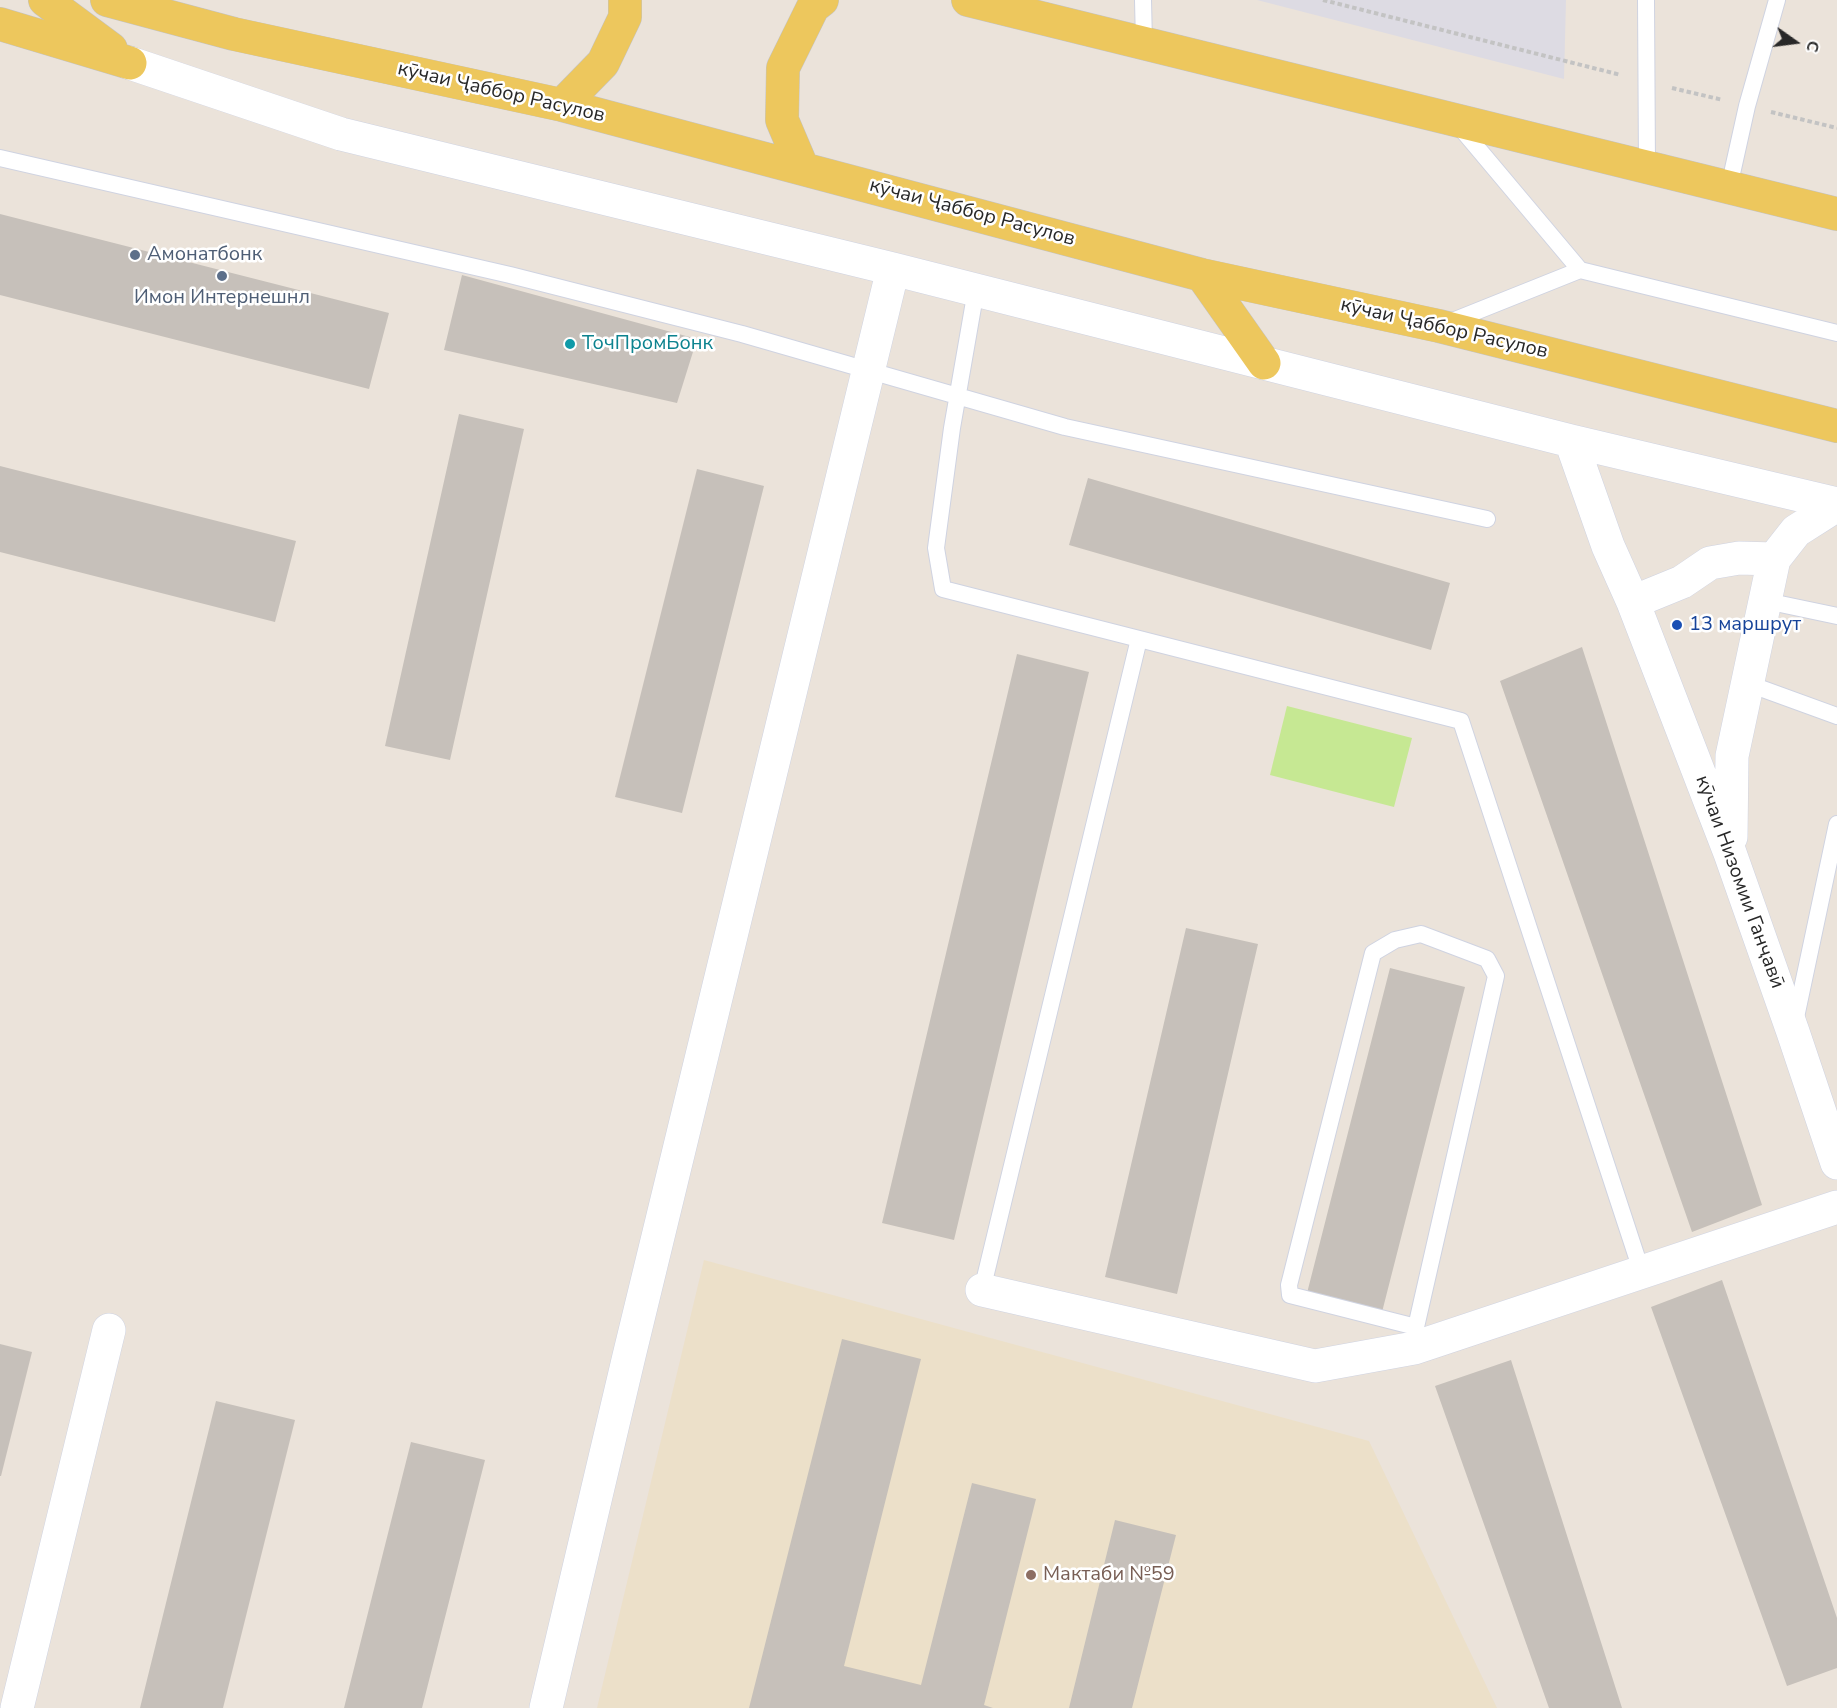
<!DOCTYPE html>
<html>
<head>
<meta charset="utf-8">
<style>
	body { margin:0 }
	#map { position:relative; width:1837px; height:1708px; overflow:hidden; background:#ebe3da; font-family:"Nunito Sans",sans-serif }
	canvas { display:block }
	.north { position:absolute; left:1765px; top:12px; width:60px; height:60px; -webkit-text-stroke:4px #fff; paint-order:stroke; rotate:104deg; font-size:16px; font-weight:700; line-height:24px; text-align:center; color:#282828 }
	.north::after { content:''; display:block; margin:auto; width:21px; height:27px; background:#282828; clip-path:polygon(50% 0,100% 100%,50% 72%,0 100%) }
</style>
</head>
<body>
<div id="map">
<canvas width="1837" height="1708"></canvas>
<div class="north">С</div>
</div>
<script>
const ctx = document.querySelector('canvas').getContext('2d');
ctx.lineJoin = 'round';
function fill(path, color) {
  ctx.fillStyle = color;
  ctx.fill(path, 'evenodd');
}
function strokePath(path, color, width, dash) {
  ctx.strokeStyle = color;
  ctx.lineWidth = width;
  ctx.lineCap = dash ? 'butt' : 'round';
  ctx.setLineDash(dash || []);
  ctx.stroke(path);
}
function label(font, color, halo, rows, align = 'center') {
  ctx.font = font + ' "Nunito Sans",sans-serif';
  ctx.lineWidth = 5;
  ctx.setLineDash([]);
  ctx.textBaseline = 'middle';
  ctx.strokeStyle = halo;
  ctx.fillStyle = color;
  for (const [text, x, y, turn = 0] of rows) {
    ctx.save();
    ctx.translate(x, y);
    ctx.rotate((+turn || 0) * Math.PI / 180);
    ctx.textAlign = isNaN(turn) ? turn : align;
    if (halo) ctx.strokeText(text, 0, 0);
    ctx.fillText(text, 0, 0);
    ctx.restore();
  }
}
const industrial = new Path2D(`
	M1257,0h309l-2,79z`);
const education = new Path2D(`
	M704,1260l665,181 128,267h-900z`);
const pitch = new Path2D(`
	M1287,706l125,32 -18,69 -124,-32z`);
const building = new Path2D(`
	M0,214l389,99 -20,76 -369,-94z
	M462,275l235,64 -20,64 -233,-53z
	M459,414l65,15 -74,331 -65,-14z
	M0,466l296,75 -21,81 -275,-70z
	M697,469l67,17 -82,327 -67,-16z
	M1088,478l362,105 -19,67 -362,-105z
	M1582,647l180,558 -70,27 -192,-551z
	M1017,654l72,18 -135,568 -72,-17z
	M1186,928l72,16 -81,350 -72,-17z
	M1390,968l75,19 -84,329 -75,-19z
	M1722,1280l115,338v50l-50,18 -136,-379z
	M842,1339l79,20 -77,307 77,19 51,-202 64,16 -52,206 9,3h-244z
	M0,1344l32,8 -31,124h-1z
	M1511,1360l111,348h-73l-114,-322z
	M216,1401l79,19 -72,288h-83z
	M411,1442l74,18 -63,248h-78z
	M1115,1520l61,15 -44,173h-63z`);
const path = new Path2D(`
	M1323,0l298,75
	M1672,88l51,12
	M1771,112l66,16`);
const service = new Path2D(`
	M1143,0l1,43
	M1646,0l1,167
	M1459,126l121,144
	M0,158l510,117 232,59 323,93 422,92
	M1729,187l18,-81 30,-106
	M976,290l-24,138 -16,120 7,41 518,132 181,552
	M1445,324l135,-54 257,63
	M1766,601l71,15
	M1749,684l88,32
	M1795,1022l42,-198
	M982,1290l157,-651
	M1414,1348l2,-21 80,-351 -9,-17 -66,-25 -26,6 -22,13 -84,332 1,10 126,32`);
const minor = new Path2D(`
	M130,63l211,71 552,135 678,172 266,63
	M1571,441l37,105 25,56 97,251 63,179 44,131
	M1633,602l49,-20 28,-19 29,-5 35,1
	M1731,837l1,-81 42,-197 22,-28 41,-26
	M982,1290l333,76 99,-18 423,-141
	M17,1708l92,-378
	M546,1708l83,-352 264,-1087`);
const primary = new Path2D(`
	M45,0l66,49
	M107,0l127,34 328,71 640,170 237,51 398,100
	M968,0l869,214
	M0,24l130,39
	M562,105l41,-42 22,-46v-17
	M802,167l-20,-47 1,-52 30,-61 9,-7
	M1202,275l62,88`);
const markers = [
	[135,255,6,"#5c6f8a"],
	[222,276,6,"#5c6f8a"],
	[570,344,6,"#0f9aa8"],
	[1677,625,6,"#1a4fb4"],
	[1031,1575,6,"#8d6e63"]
];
const streetNames = [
	["кӯчаи Ҷаббор Расулов",501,93,13],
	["кӯчаи Ҷаббор Расулов",972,213,15],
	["кӯчаи Ҷаббор Расулов",1444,329,13],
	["кӯчаи Низомии Ганҷавӣ",1739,882,70]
];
const serviceNames = [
	["Амонатбонк",147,255],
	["Имон Интернешнл",222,298,"center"]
];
const cultureNames = [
	["ТочПромБонк",582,344]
];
const transitNames = [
	["13 маршрут",1689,625]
];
const educationNames = [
	["Мактаби №59",1043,1575]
];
fill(industrial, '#dddbe3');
fill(education, '#ece0c9');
fill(pitch, '#c6e893');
fill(building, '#c6c0ba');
strokePath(service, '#cfd3e1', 18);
strokePath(minor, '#cfd3e1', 34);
strokePath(primary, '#c3c3c3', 34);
strokePath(path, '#c3c3c3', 4, [4.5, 3]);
strokePath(service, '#fff', 16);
strokePath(minor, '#fff', 33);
strokePath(primary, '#edc75d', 33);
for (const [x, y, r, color] of markers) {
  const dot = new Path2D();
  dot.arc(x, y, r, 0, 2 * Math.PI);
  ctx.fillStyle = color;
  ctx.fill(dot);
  strokePath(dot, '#fff', 2);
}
label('20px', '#282828', '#fff', streetNames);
label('20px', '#4e5e75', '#fff', serviceNames, 'left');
label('20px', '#0d838f', '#fff', cultureNames, 'left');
label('20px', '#164399', '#fff', transitNames, 'left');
label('20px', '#785e54', '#fff', educationNames, 'left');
</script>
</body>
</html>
